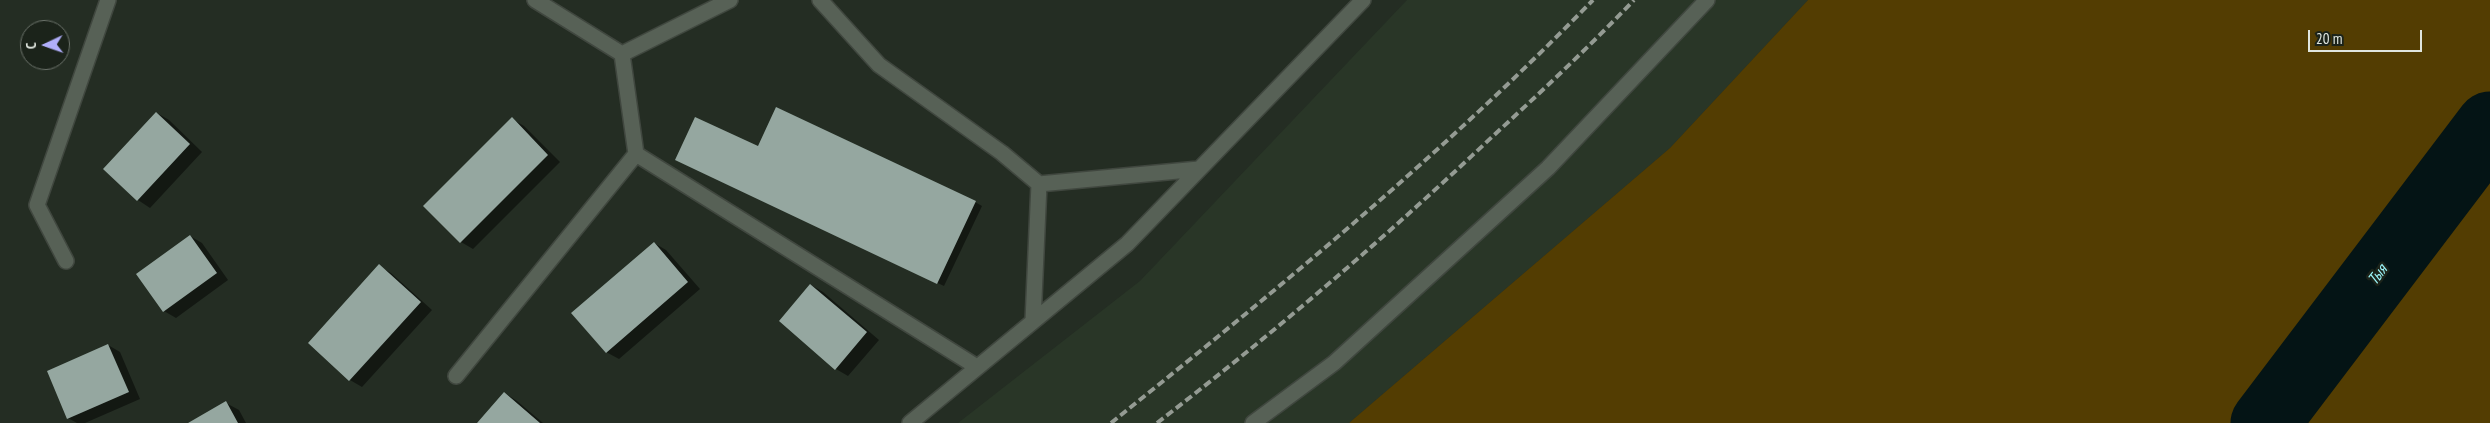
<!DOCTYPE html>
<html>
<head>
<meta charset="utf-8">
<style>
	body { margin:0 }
	#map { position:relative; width:2490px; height:423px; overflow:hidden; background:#242d23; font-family:"PT Sans Narrow",sans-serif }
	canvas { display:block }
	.north { position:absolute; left:20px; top:20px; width:50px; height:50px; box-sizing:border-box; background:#1b231a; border:1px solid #6a7169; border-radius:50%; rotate:267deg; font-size:14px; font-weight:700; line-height:20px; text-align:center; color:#e0e6df }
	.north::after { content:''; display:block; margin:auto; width:18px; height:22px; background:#b0aefa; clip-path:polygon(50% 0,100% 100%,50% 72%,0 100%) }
	.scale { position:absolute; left:2308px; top:30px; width:114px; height:22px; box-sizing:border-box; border:2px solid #e0e6df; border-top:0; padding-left:6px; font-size:15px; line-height:18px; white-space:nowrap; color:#e0e6df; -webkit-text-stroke:4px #1b231a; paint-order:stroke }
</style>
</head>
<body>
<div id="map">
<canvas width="2490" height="423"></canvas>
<div class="north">С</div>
<div class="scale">20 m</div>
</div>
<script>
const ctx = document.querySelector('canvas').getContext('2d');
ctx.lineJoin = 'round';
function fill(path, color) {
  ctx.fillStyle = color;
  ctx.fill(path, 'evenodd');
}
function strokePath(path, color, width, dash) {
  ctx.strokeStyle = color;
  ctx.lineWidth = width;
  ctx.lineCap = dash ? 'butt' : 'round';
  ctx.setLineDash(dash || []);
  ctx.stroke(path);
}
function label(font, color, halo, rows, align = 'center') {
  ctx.font = font + ' "PT Sans Narrow",sans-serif';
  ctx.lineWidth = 5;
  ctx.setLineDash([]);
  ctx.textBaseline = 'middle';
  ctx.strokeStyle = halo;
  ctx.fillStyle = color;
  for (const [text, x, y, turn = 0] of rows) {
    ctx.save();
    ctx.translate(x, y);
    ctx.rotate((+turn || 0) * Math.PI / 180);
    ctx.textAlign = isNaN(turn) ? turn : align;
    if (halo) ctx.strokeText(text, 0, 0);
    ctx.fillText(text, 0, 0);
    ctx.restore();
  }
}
const built = new Path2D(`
	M1407,0h401l-138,148 -321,275h-391l182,-142z`);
const green = new Path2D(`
	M1808,0h682v423h-1141l321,-275z`);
const shadow = new Path2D(`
	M157,113l12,7 33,32 -52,56 -12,-8 -34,-31z
	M512,119l12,7 36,36 -87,87 -12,-7z
	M758,148l217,54 7,4 -38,80 -261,-123z
	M190,236l12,7 26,37 -52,38 -12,-7z
	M654,243l12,7 34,39 -81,70 -13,-7z
	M379,266l12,7 41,37 -70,77 -12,-7 -40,-37z
	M811,285l12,7 56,48 -31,36 -12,-7z
	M108,345l12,7 20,47 -55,24h-8l-9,-5z
	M505,393l12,8 26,22h-64z
	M226,403l13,7 7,13h-55z`);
const river = new Path2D(`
	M2265,423l225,-297`);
const building = new Path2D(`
	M776,107l200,94 -39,83 -262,-124 20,-43 63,29z
	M156,112l34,32 -53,57 -34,-32z
	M512,117l36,38 -88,88 -37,-37z
	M190,235l27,38 -54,39 -27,-38z
	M654,242l34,40 -82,71 -35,-40z
	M379,264l42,38 -72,79 -41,-38z
	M810,284l57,48 -32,38 -56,-49z
	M108,344l21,48 -62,27 -20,-48z
	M504,392l36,31h-63z
	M226,401l12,22h-50z`);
const minor = new Path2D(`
	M535,0l87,54 14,100 341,213
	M820,0l59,65 123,88 37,31 160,-15
	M622,54l108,-54
	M66,261l-29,-56 71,-205
	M1033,321l6,-137
	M456,376l180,-222
	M910,423l217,-179 236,-244
	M1253,423l81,-60 214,-195 159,-168`);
const rail = new Path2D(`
	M1111,423c166,-133 333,-270 482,-423
	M1157,423c117,-90 229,-186 336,-287 48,-44 96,-89 141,-136`);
const waterNames = [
	["Тыя",2378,275,-53]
];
fill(built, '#293627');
fill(green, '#533d02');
fill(shadow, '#0007');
strokePath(river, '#041415', 69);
fill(building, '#95a7a0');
strokePath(minor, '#40473f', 18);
strokePath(minor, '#576156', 15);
strokePath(rail, '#949b93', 4, [8, 4]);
label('italic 16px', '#9bf5f9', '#1b231a', waterNames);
</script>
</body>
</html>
